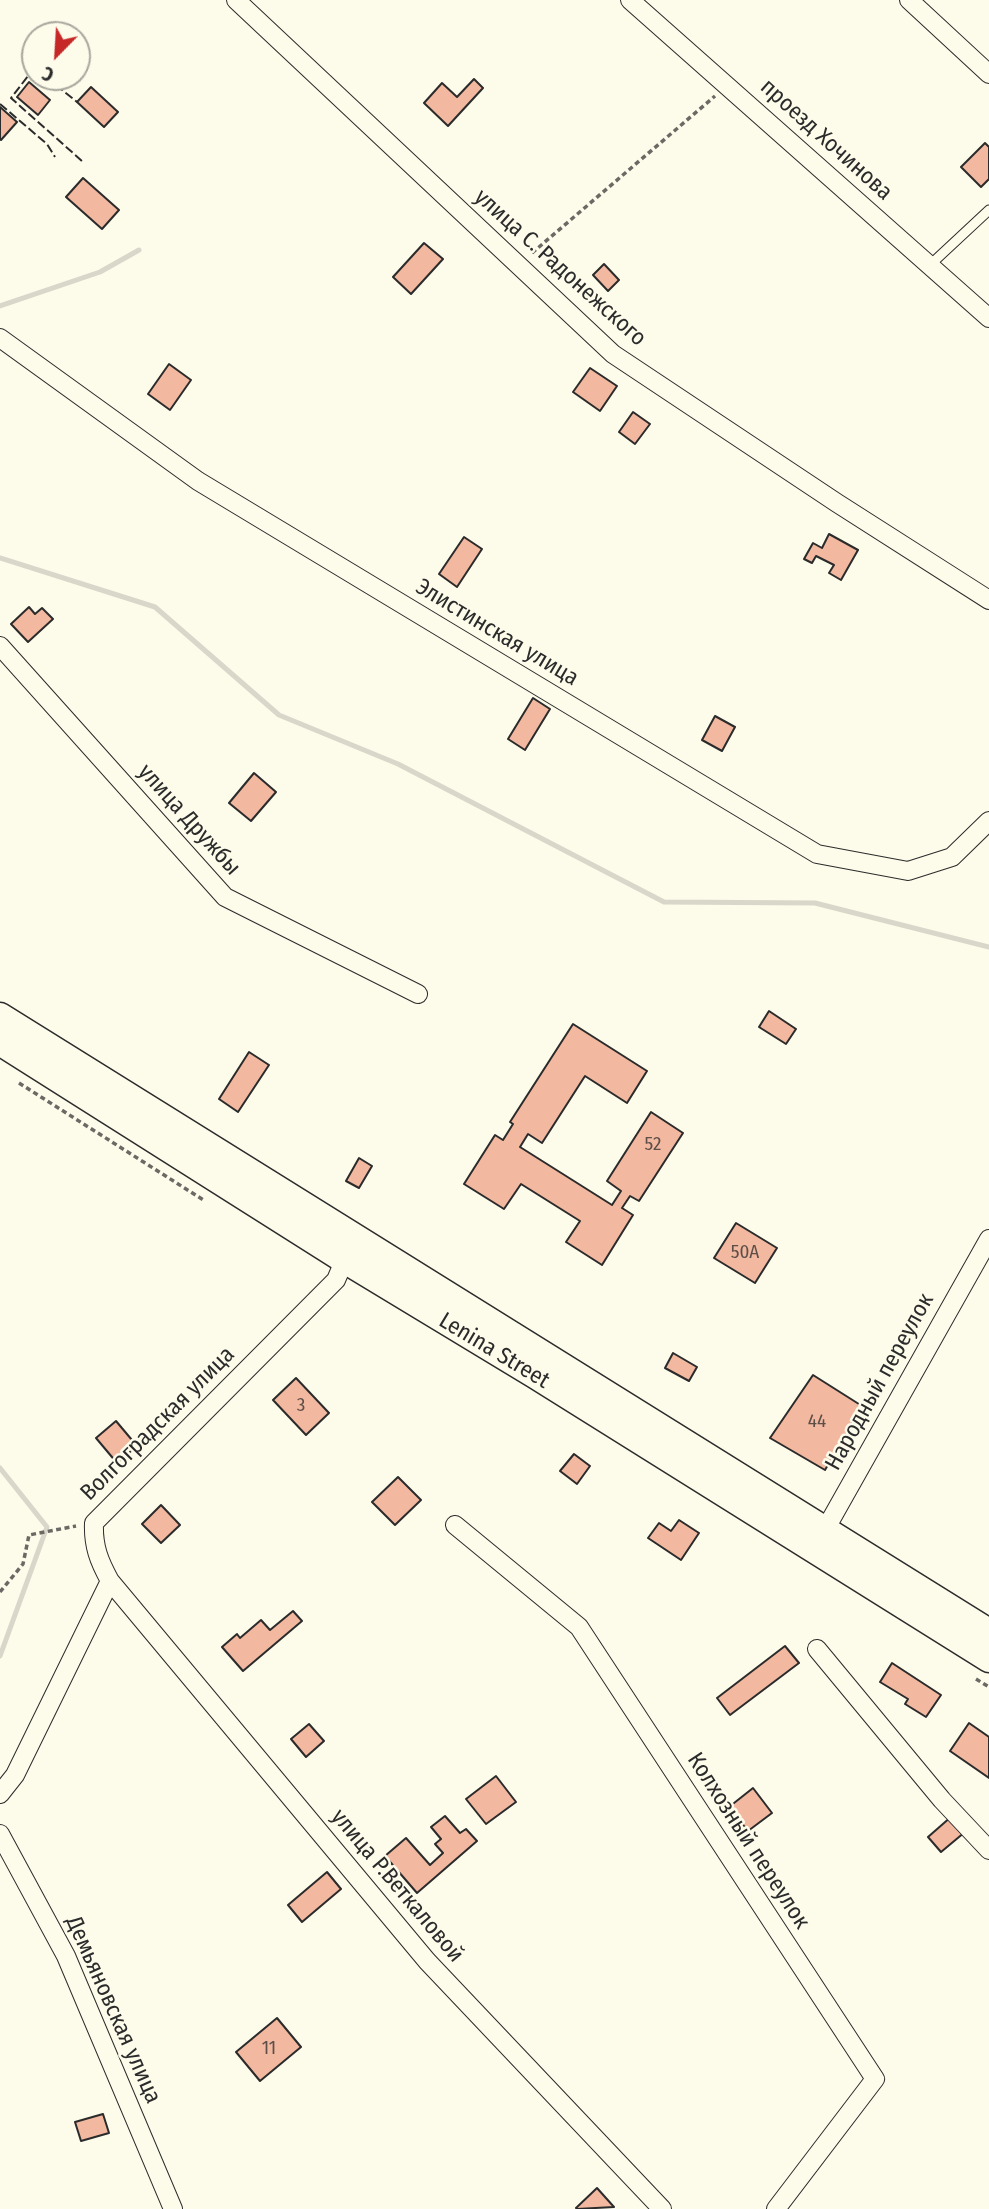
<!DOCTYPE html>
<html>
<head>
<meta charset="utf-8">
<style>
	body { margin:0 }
	#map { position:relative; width:989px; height:2209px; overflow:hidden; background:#fdfbea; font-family:"Fira Sans Condensed",sans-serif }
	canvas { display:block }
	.north { position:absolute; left:21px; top:21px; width:70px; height:70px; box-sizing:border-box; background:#fdfbea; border:2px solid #a9a89e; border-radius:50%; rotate:204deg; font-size:19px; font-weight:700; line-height:28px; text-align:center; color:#2b2b2b }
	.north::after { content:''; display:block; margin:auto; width:24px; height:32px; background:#c62828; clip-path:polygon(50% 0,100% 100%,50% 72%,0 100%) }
</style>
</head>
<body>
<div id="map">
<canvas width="989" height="2209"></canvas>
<div class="north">С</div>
</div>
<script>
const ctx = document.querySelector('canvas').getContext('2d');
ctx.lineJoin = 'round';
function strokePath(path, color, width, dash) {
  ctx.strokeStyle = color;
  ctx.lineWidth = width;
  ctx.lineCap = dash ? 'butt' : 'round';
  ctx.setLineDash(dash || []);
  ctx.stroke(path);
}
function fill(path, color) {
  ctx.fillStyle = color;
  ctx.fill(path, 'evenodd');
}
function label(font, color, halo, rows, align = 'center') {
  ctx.font = font + ' "Fira Sans Condensed",sans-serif';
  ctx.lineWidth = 5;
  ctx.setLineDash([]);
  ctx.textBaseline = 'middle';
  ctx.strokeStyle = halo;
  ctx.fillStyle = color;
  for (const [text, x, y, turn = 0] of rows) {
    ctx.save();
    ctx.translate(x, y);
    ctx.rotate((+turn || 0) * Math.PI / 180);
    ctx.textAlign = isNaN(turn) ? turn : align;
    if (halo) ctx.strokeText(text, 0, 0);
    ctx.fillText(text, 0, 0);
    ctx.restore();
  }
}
const stream = new Path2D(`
	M0,306l100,-34 39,-22
	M0,558l155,49 124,108 119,49 266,138 151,1 174,44
	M0,1468l47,59 -47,129`);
const building = new Path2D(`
	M474,79l9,9 -35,38 -24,-23 18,-20 15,14z
	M29,82l21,18 -12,15 -21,-18z
	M91,87l27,25 -14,15 -27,-25z
	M0,107l17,15 -16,18 -1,-1z
	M985,143l4,4v32l-8,8 -20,-20z
	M83,178l36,32 -17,19 -36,-32z
	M424,243l19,16 -32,35 -18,-17z
	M604,264l15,16 -11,11 -15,-16z
	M169,364l22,16 -21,30 -22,-16z
	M590,368l27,18 -17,25 -27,-19z
	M633,412l17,12 -15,20 -16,-12z
	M829,534l29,16 -17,30 -12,-7 5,-8 -18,-9 -4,7 -8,-4 9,-16 9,5z
	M464,537l18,12 -25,38 -18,-13z
	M29,607l6,7 7,-6 11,11 -25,23 -17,-18z
	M533,698l17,11 -25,41 -17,-11z
	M715,716l20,11 -13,24 -20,-11z
	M254,773l22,19 -25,29 -22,-18z
	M769,1011l27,18 -10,15 -27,-17z
	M573,1024l74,47 -20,32 -42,-27 -43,67 -14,-9 -8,13 92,58 9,-14 -14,-10 44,-69 32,21 -44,68 -9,-5 -8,12 11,7 -31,50 -36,-23 14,-21 -59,-37 -17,25 -40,-25 31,-49 8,5 10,-16 -3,-2z
	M249,1052l20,13 -31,47 -19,-13z
	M359,1158l13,8 -13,22 -13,-7z
	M736,1223l41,25 -22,35 -41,-25z
	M673,1353l24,14 -8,14 -24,-13z
	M813,1375l49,31 -37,64 -55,-32z
	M296,1378l33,35 -23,22 -33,-35z
	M116,1421l21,25 -20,17 -21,-25z
	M574,1454l16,12 -13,18 -17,-13z
	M398,1477l23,23 -26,25 -23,-23z
	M161,1505l19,20 -19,18 -19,-19z
	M679,1520l20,13 -18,27 -33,-22 11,-15 12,8z
	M293,1611l9,10 -59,50 -21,-24 15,-13 3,4 21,-18 9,10z
	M785,1646l14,17 -69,52 -13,-17z
	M892,1663l49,32 -15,22 -21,-13 3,-5 -28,-17z
	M969,1723l20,14v41l-39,-27z
	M309,1724l15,17 -18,16 -15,-18z
	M496,1776l20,26 -30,22 -20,-25z
	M753,1788l19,25 -24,18 -19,-24z
	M445,1816l15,17 6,-4 11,12 -60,52 -32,-37 21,-18 24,27 13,-12 -8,-9 6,-5 -10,-12z
	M952,1816l13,16 -24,20 -13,-15z
	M327,1872l14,17 -39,33 -14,-17z
	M277,2018l24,29 -41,34 -24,-29z
	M103,2114l6,19 -28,8 -6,-19z
	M597,2188l17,19 -37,2 -1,-1z`);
const path = new Path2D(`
	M532,253l183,-157
	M19,1083l186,118
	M0,1592l23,-28 6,-29 47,-9
	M976,1679l13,8`);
const lane = new Path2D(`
	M930,265l59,-55`);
const street = new Path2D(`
	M236,0l377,354 224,149 152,97
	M630,0l359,318
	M909,0l80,74
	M0,338l198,143 619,373 91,17 44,-14 37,-36
	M0,646l225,251 193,97
	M455,1525l124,102 296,452 -99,130
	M821,1537l168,-298
	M110,1581l317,380 235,248
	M817,1649l125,151 47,50
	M0,1794l15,-19 95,-194c-11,-20 -17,-35 -16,-58l242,-243 12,-28
	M0,1834l66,122 107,253`);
const primary = new Path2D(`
	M0,1016l989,616
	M0,1042l343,217 192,116 454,284`);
const fence = new Path2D(`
	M35,67l-24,31 71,63
	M46,77l31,25
	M0,104l47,40 8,13`);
const numberNames = [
	["52",653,1145],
	["50А",745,1253],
	["3",301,1406],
	["44",817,1422],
	["11",269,2049]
];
const streetNames = [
	["проезд Хочинова",826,140,42],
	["улица С. Радонежского",560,268,42],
	["Элистинская улица",497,633,31],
	["улица Дружбы",189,820,48],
	["Lenina Street",494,1351,31],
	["Народный переулок",880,1382,-61],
	["Волгоградская улица",158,1424,-45],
	["Колхозный переулок",748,1841,57],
	["улица Р.Веткаловой",397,1886,50],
	["Демьяновская улица",113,2010,66]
];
strokePath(stream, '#d8d7c9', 5);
fill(building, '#f2b8a0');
strokePath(building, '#2b2b2b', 2);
strokePath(lane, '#2b2b2b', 11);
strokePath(street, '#2b2b2b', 20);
strokePath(primary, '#2b2b2b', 29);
strokePath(path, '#6a6964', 3.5, [5, 3.5]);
strokePath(lane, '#fdfbea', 9);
strokePath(street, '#fdfbea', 18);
strokePath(primary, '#fdfbea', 26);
strokePath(fence, '#2b2b2b', 2, [9, 3.5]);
label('19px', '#5d4e48', null, numberNames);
label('23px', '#2b2b2b', '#fdfbea', streetNames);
</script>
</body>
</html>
